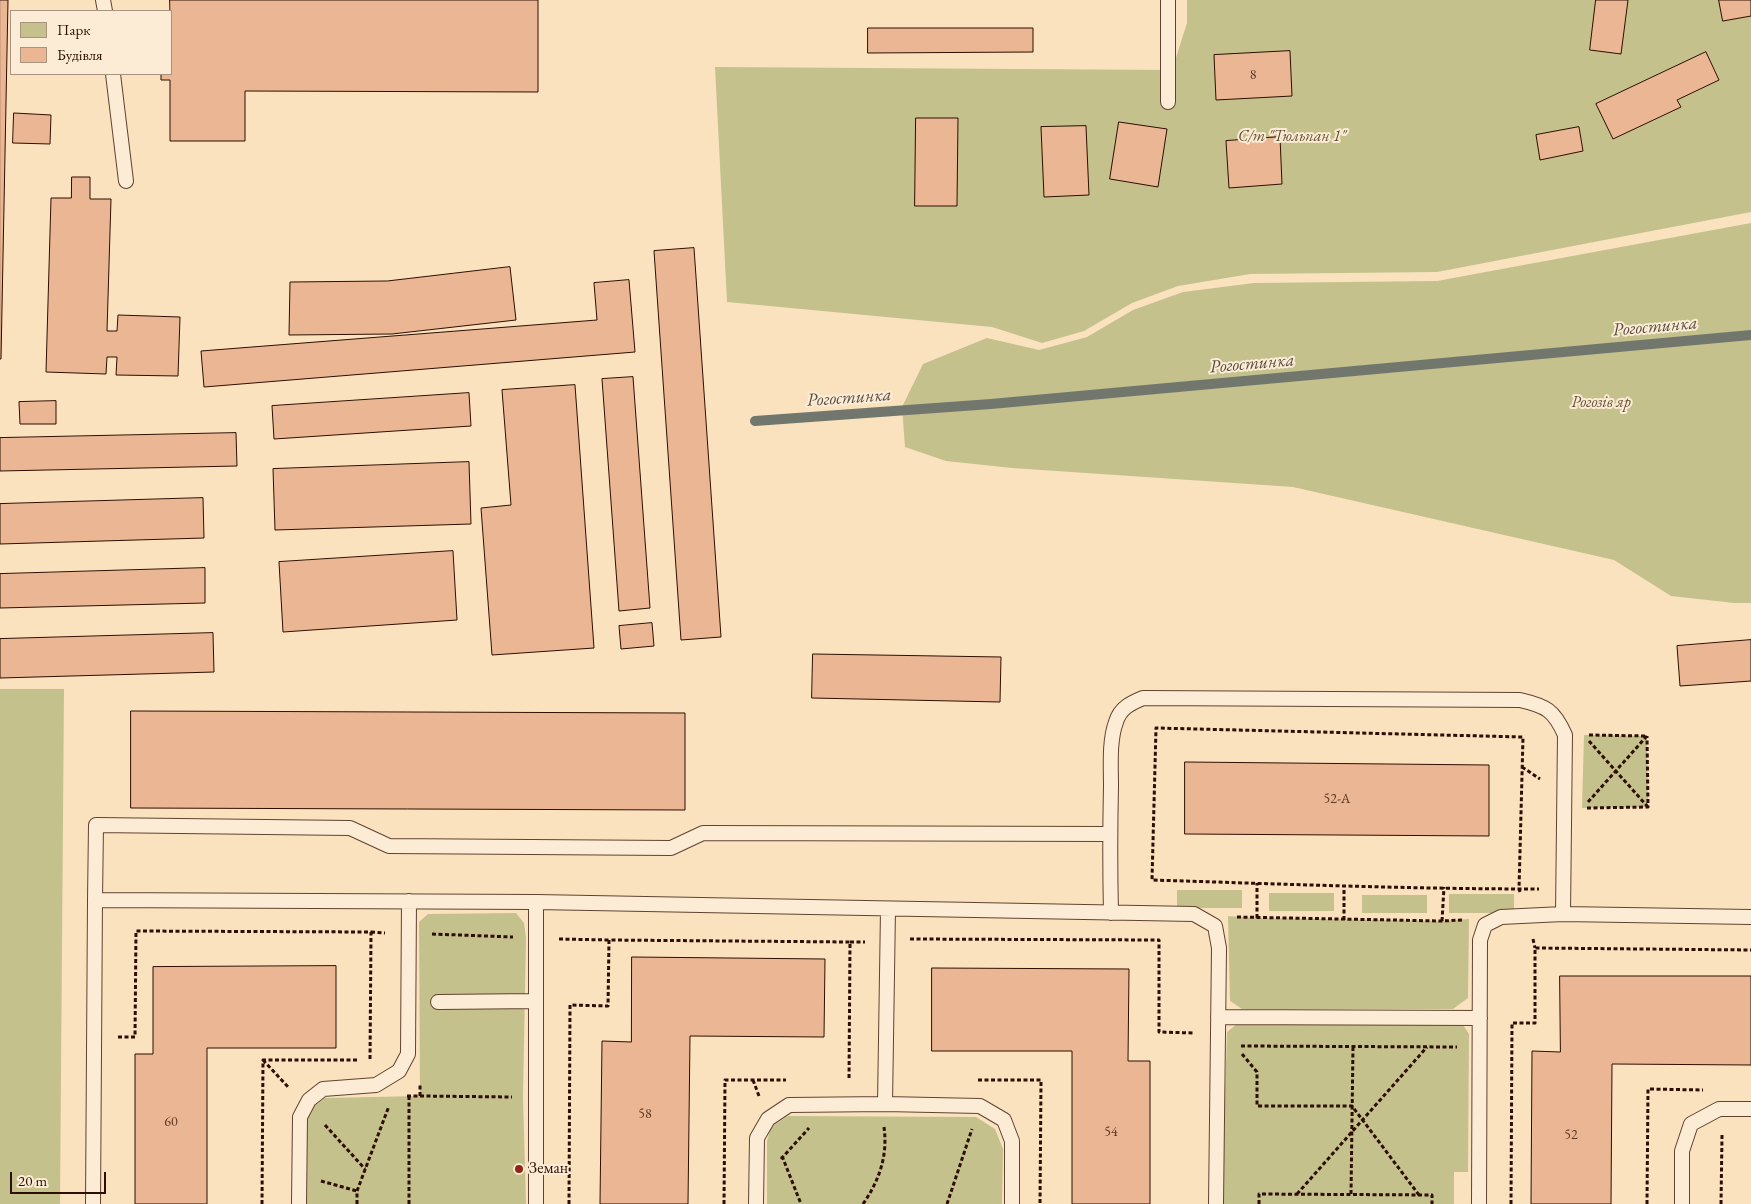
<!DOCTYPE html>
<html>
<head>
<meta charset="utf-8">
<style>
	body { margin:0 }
	#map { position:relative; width:1751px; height:1204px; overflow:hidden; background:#fae2bf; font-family:"EB Garamond",serif }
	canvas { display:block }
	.legend { position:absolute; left:10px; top:10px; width:162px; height:65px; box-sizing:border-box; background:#fcecd5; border:1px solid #a99380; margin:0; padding:6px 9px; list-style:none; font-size:15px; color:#2d0e00 }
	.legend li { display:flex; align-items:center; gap:10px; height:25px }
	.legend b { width:25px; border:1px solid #a99380 }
	.scale { position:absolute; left:10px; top:1172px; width:96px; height:22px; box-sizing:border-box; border:2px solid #2d0e00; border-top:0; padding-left:6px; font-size:15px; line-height:18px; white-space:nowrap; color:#2d0e00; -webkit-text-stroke:4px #fcecd5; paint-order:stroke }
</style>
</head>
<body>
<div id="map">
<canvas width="1751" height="1204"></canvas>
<ul class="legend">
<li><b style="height:14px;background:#c5c18d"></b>Парк</li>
<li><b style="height:14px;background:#ebb693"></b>Будівля</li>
</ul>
<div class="scale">20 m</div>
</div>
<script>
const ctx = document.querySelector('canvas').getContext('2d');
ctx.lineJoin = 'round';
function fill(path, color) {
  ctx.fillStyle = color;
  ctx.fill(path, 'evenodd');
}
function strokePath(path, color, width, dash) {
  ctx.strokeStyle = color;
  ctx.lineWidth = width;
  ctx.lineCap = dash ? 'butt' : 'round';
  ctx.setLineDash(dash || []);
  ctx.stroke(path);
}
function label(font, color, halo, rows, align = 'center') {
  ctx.font = font + ' "EB Garamond",serif';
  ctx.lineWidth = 4;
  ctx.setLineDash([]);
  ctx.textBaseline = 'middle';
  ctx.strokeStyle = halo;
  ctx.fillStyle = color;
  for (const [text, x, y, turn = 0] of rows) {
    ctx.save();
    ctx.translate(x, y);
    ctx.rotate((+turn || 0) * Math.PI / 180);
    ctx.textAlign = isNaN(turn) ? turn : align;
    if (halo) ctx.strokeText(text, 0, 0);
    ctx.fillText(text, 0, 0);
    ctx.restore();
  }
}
const green = new Path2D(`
	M1187,0h564v212l-314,60 -187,2 -72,12 -46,17 -48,28 -42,12 -50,-16 -265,-25 -12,-235 457,3 15,-47z
	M1751,223v380h-17l-63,-7 -57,-36 -321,-73 -281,-19 -66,-7 -41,-14 -3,-40 21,-43 64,-26 52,12 48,-13 46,-27 50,-18 71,-9 183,-2z
	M0,689h64l-4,515h-60z
	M1584,735l63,1 1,71 -66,1z
	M1177,890h65v18h-65z
	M1269,893h65v18h-65z
	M1449,894h65v19h-65z
	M1362,895h65v18h-65z
	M516,913l8,10 2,15 -3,159 3,107h-221l1,-84 7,-13 12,-9 95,-2 -1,-174 9,-8z
	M1228,916l29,2 185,3 27,-2 -1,79 -15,11h-211l-12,-8z
	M1237,1024l226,1 6,9 -1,138h-14v32h-232l5,-172z
	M788,1116l188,1 19,12 8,20 -1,55h-235v-63l4,-14z`);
const stream = new Path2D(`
	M755,421l236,-17 760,-69`);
const building = new Path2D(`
	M0,0h8l-7,359h-1z
	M170,0h368v92l-293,-1v50h-75v-61h-9v-6h10z
	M1596,0h32l-7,54 -31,-4z
	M1719,0h32v16l-28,5z
	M868,28h165v24l-165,1z
	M1290,51l2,45 -76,4 -2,-45z
	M1706,52l13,28 -42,20 4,7 -68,32 -17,-35z
	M14,113l37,2 -1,29 -37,-1z
	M916,118h42l-1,88h-42z
	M1119,122l48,7 -9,58 -48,-8z
	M1086,126l3,69 -45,2 -3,-70z
	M1579,127l4,24 -43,9 -4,-25z
	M1280,137l2,47 -53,4 -3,-47z
	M72,177h18v22h21l-4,132h10l1,-16 62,2 -2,59 -62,-1 1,-18h-10l-1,17 -60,-2 5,-174h20z
	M694,248l27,389 -40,3 -27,-389z
	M510,267l6,53 -124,14 -103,1 1,-53 97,-1z
	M629,280l6,72 -431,35 -3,-36 396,-31 -3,-37z
	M633,377l17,231 -31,3 -17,-232z
	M575,385l19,263 -102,7 -11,-147 30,-3 -9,-115z
	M469,393l2,33 -197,13 -2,-33z
	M56,401v23h-36l-1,-22z
	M236,433l1,33 -237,5v-33z
	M469,462l2,62 -196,6 -2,-61z
	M203,498l1,40 -204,6v-40z
	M453,551l4,69 -174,12 -4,-70z
	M205,568v35l-205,5v-34z
	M652,623l2,23 -33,3 -2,-23z
	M213,633l1,39 -214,6v-39z
	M1751,640v41l-71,5 -3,-40z
	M813,654l188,3 -1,45 -188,-4z
	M131,711l554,2v97l-554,-2z
	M1185,762l304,3v71l-304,-2z
	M632,957l193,2 -1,78 -134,-1 -2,168h-88l2,-163 29,1z
	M336,966v82h-129v156h-72v-150h18v-87z
	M932,968l197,1 -1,92h22v143h-78v-153h-140z
	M1560,976h191v89l-139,-1 -1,140h-80l1,-153 28,1z`);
const path = new Path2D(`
	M1589,735l58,1
	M1589,741l59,66
	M1522,767l18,12
	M1588,802l59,-66
	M1587,808l61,-1 -1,-71
	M1520,892l-1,-3 4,-152 -367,-9 -4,152c129,4 258,9 387,9
	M1237,917l205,4 21,-1
	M1257,918v-35
	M1344,920v-35
	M1442,921l2,-34
	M371,932l14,1
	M432,934l81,3
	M559,939l50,1
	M910,939l249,1v92l34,1
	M1533,939l2,9
	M850,942h15
	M118,1037h17l1,-106 235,1 -1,128h-1
	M1241,1046l216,1
	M1242,1054l15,18v34h95l67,89
	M263,1060l26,28
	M753,1080l6,16
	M978,1080h63l-1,124
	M407,1096h13v-13
	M409,1096v108
	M420,1096l92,1
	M325,1125l40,44
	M782,1156l19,48
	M781,1159l28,-31
	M321,1181l36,10
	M1297,1194l130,-147
	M1351,1194l2,-147
	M262,1204l1,-144h95
	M357,1204v-13l32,-85
	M569,1204l1,-199 38,1 1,-66 241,2 -1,138
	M724,1204l1,-124h61
	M863,1204c16,-23 25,-48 21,-77
	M947,1204l25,-75
	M1259,1204v-10l173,1v9
	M1511,1204l1,-181h23v-75l216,2
	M1647,1204l1,-115 55,1
	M1721,1204l1,-69`);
const service = new Path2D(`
	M103,0l2,11
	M1168,0v102
	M113,74l13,107
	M95,900l1,-75 254,3 39,18 282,2 32,-15 407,1
	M536,902l658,12 21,12 4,22 -3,256
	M1111,913c-1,-42 -1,-84 0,-127 0,-20 -2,-45 5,-64 4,-14 15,-19 27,-24l377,2c26,6 34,10 45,35l-2,179
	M438,1002l98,-1
	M1218,1017l262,1
	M885,1104l3,-195
	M93,1204l2,-304 441,2v302
	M299,1204l1,-87 9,-17 14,-11 53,-4 23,-14 9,-17 1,-153
	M756,1204l1,-66 11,-19 21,-14 96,-1 95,2 24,14 8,21v63
	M1479,1204l1,-264 5,-15 16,-8 62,-3 188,3
	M1682,1204v-53l9,-27 28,-15h32`);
const markers = [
	[519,1169,5,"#8f2418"]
];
const numberNames = [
	["8",1253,75],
	["52-А",1337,799],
	["58",645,1114],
	["60",171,1122],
	["54",1111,1132],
	["52",1571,1135]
];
const parkNames = [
	["С/т \"Тюльпан 1\"",1292,137],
	["Рогозів яр",1601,403]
];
const poiNames = [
	["Земан",529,1169]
];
const waterNames = [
	["Рогостинка",1655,327,-5],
	["Рогостинка",1252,364,-5],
	["Рогостинка",849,398,-4]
];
fill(green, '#c5c18d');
strokePath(stream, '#71776d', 10);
fill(building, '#ebb693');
strokePath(building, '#2d0e00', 1);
strokePath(service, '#604330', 16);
strokePath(path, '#2d0e00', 3, [4, 2.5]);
strokePath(service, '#fcecd5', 14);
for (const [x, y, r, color] of markers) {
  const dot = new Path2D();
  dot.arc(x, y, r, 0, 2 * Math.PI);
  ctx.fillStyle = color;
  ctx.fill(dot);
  strokePath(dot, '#fcecd5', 2);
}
label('14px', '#5c3825', null, numberNames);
label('italic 16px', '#624d31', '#fcecd5', parkNames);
label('16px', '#2d0e00', '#fcecd5', poiNames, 'left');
label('italic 18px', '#554b40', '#fcecd5', waterNames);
</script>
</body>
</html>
